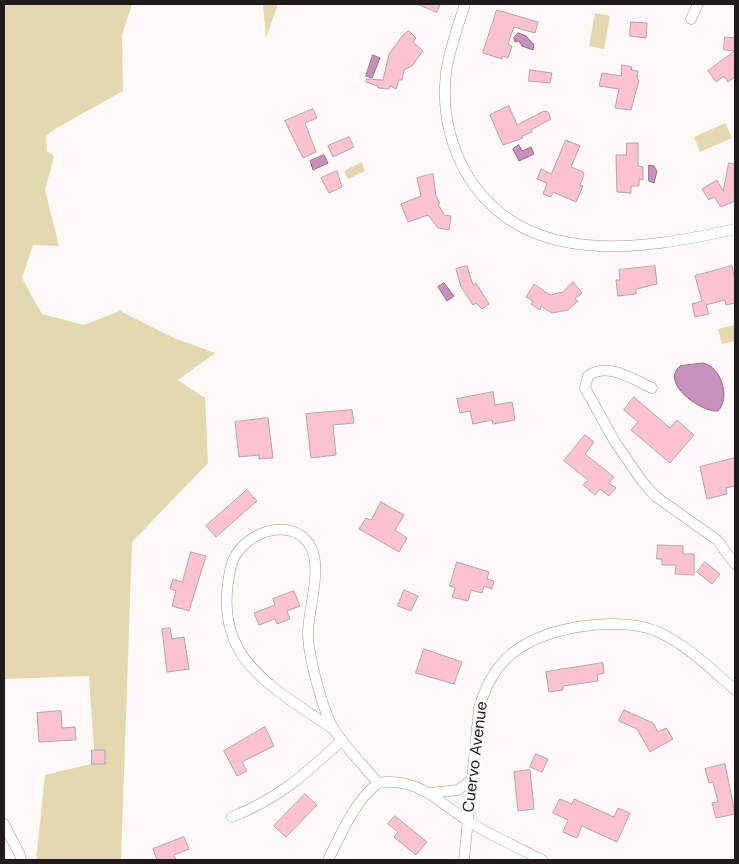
<!DOCTYPE html>
<html>
<head>
<meta charset="utf-8">
<style>
	body { margin:0 }
	#map { position:relative; width:739px; height:864px; overflow:hidden; background:#fef8f6; font-family:"DM Sans",sans-serif }
	canvas { display:block }
	.frame { position:absolute; inset:0; border:5px solid #201c1c; pointer-events:none }
</style>
</head>
<body>
<div id="map">
<canvas width="739" height="864"></canvas>
<div class="frame"></div>
</div>
<script>
const ctx = document.querySelector('canvas').getContext('2d');
ctx.lineJoin = 'round';
function fill(path, color) {
  ctx.fillStyle = color;
  ctx.fill(path, 'evenodd');
}
function strokePath(path, color, width, dash) {
  ctx.strokeStyle = color;
  ctx.lineWidth = width;
  ctx.lineCap = dash ? 'butt' : 'round';
  ctx.setLineDash(dash || []);
  ctx.stroke(path);
}
function label(font, color, halo, rows, align = 'center') {
  ctx.font = font + ' "DM Sans",sans-serif';
  ctx.lineWidth = 5;
  ctx.setLineDash([]);
  ctx.textBaseline = 'middle';
  ctx.strokeStyle = halo;
  ctx.fillStyle = color;
  for (const [text, x, y, turn = 0] of rows) {
    ctx.save();
    ctx.translate(x, y);
    ctx.rotate((+turn || 0) * Math.PI / 180);
    ctx.textAlign = isNaN(turn) ? turn : align;
    if (halo) ctx.strokeText(text, 0, 0);
    ctx.fillText(text, 0, 0);
    ctx.restore();
  }
}
const green = new Path2D(`
	M4,4h128l-10,31 1,56 -68,38 -9,7 1,15 7,5 -9,34 14,56 -26,-1 -11,33 20,36 42,11 36,-14 54,27 41,15 -37,27 27,18 3,65 -76,79 -11,318h-85l9,-85 50,-12 -6,-87 -85,3z
	M263,4h15l-12,34z
	M595,13l15,3 -6,33 -15,-3z
	M725,123l7,15 -32,14 -6,-15z
	M362,162l3,9 -17,8 -4,-8z
	M735,325v16l-13,3 -4,-15z`);
const water = new Path2D(`
	M518,33l8,3 8,9 -1,5 -11,-4 -3,-5 -4,1 -1,-4z
	M373,55l7,3 -8,20 -6,-2z
	M519,145l3,6 9,-4 3,7 -15,7 -6,-12z
	M324,155l4,8 -15,7 -3,-9z
	M649,165l5,1 3,5 -3,12 -5,-2z
	M444,283l10,13 -7,5 -9,-14z
	M703,363c18,3 28,35 15,48 -16,2 -59,-28 -38,-45z`);
const building = new Path2D(`
	M417,4h23l-3,8z
	M497,10l41,12 -3,11 -21,-6 -6,17 4,2 -4,12 -5,-2 -1,3 -19,-6z
	M631,22l16,1 -1,15 -16,-2z
	M409,31l7,7 -3,4 10,9 -11,15 -8,4 -2,10h-3l-3,9 -6,-3 -1,3 -11,-1v-2l-12,-4v-3l17,1 6,-26 14,-19z
	M725,37l10,1v13l-11,-1z
	M735,51v26l-7,5 -4,-6 -8,6 -8,-11z
	M622,65l10,2 -1,3 7,1 -1,8 2,1 -8,30 -16,-2 4,-19 -20,-3 3,-13 19,3z
	M530,70l22,3 -2,10 -21,-2z
	M509,106l8,19 27,-14 4,1 3,7 -20,11 1,2 -10,4 1,2 -20,7 -13,-30z
	M313,109l4,9 -12,5 11,29 -13,6 -18,-37z
	M349,137l5,10 -21,10 -5,-11z
	M566,140l14,6 -9,21 12,5 1,3 -4,10 3,1 -7,16 -23,-10 -2,5 -8,-3 4,-11 -10,-4 4,-10 10,5z
	M627,143h11v23l5,1v13l-4,-1v7h-8v7l-14,-1 -1,-37h10z
	M729,163l6,1v37l-14,6 -7,-10 -5,3 -7,-11 15,-9 6,11z
	M337,171l5,16 -13,6 -8,-15z
	M433,174l3,22 4,7 -2,1 6,11 7,1 -2,14 -11,-2 -10,-13 -20,7 -7,-18 20,-8 -4,-18z
	M467,266l6,19 3,-2 13,21 -7,5 -6,-6 -3,2 -12,-18 -5,-18z
	M655,266l2,18 -21,5v5l-18,2 -2,-16h4l-1,-10z
	M732,266l3,13v24l-9,2 -1,-5 -19,5 3,9 -14,3 -3,-13 10,-3 -7,-25z
	M573,282l9,11 -7,6 3,2 -10,9 -16,3 -11,-7 -1,4 -9,-6 2,-3 -7,-4 8,-13 16,11 13,-3z
	M493,392l2,13 17,-3 3,18 -22,4 -1,-4 -19,4 -3,-13 -10,2 -3,-14z
	M634,397l36,31 7,-8 17,15 -24,28 -39,-33 7,-8 -14,-12z
	M352,410l2,13 -21,2 3,30 -25,3 -5,-44z
	M268,418l5,40 -14,1v-4l-20,2 -4,-35z
	M585,435l9,7 -9,12 29,23 -5,6 7,5 -7,8 -9,-7 -5,6 -12,-10 5,-5 -24,-19z
	M735,458v28l-9,2 1,6 -20,5 -7,-32z
	M247,490l10,11 -41,36 -10,-11z
	M381,502l23,13 -9,15 12,8 -8,14 -40,-23 7,-11 5,2z
	M658,545l25,1v8h11v21l-19,-1 1,-9h-14v-6h-5z
	M191,552l15,4 -17,55 -17,-5 4,-15 -6,-2 3,-10 9,3z
	M457,562l32,10 -2,7 7,2 -2,8 -8,-3 -2,7 -11,-3 -3,11 -16,-4 3,-9 -5,-2z
	M705,562l15,12 -8,10 -15,-12z
	M404,590l14,6 -7,15 -13,-5z
	M294,591l6,15 -13,5 3,8 -13,5 -2,-5 -16,6 -5,-12 21,-8 -2,-6z
	M170,628l2,11 12,-2 5,32 -22,3 -5,-43z
	M424,649l38,13 -8,22 -38,-11z
	M603,663l1,10 -7,2 1,6 -35,5v4l-14,2 -3,-20z
	M624,710l29,13 5,9 8,-4 7,11 -23,13 -13,-23 -18,-8z
	M61,711l1,17 13,-1 1,13 -37,2 -2,-29z
	M265,727l9,19 -32,16 5,9 -10,5 -13,-25z
	M92,750h13v14h-13z
	M536,754l12,5 -6,13 -12,-5z
	M725,764l10,50 -19,4 -4,-15 6,-1 -5,-20 -4,1 -4,-14z
	M530,770l4,39 -16,2 -4,-39z
	M305,794l12,11 -31,32 -12,-11z
	M560,799l12,5 2,-5 40,18 4,-9 12,5 -13,29 -35,-16 -5,12 -14,-6 5,-12 -15,-7z
	M395,816l32,26 -11,13 -22,-18 4,-5 -10,-8z
	M184,837l5,12 -15,6 2,5h-19l-4,-11z`);
const street = new Path2D(`
	M465,4c-7,22 -16,46 -19,69 -4,34 3,68 19,98 56,99 177,79 270,58
	M691,19l7,-15
	M652,388c-18,-8 -45,-27 -64,-12l-3,12 30,54 27,39 13,15 62,44 18,24
	M333,729c-65,-45 -123,-71 -102,-163 8,-31 57,-52 78,-22 15,21 -1,65 -1,89 0,22 15,80 27,98 12,18 29,35 43,52
	M430,793l28,-3 15,-11
	M232,817c49,-20 72,-42 110,-77
	M4,824l16,31 1,5
	M328,860c11,-22 28,-61 49,-76 4,-3 10,-2 15,-2 33,1 50,23 76,39 23,15 50,26 74,39
	M464,860l15,-152c6,-19 13,-35 27,-49 30,-32 110,-44 150,-28 30,13 55,38 79,59`);
const streetNames = [
	["Cuervo Avenue",476,757,-83]
];
fill(green, '#e4d8b1');
fill(water, '#c691bb');
strokePath(water, '#946e8b', 1);
fill(building, '#fcc2cf');
strokePath(building, '#b0a6a8', 1);
strokePath(street, '#a09694', 11);
strokePath(street, '#fff', 10);
label('16px', '#201c1c', '#fff', streetNames);
</script>
</body>
</html>
